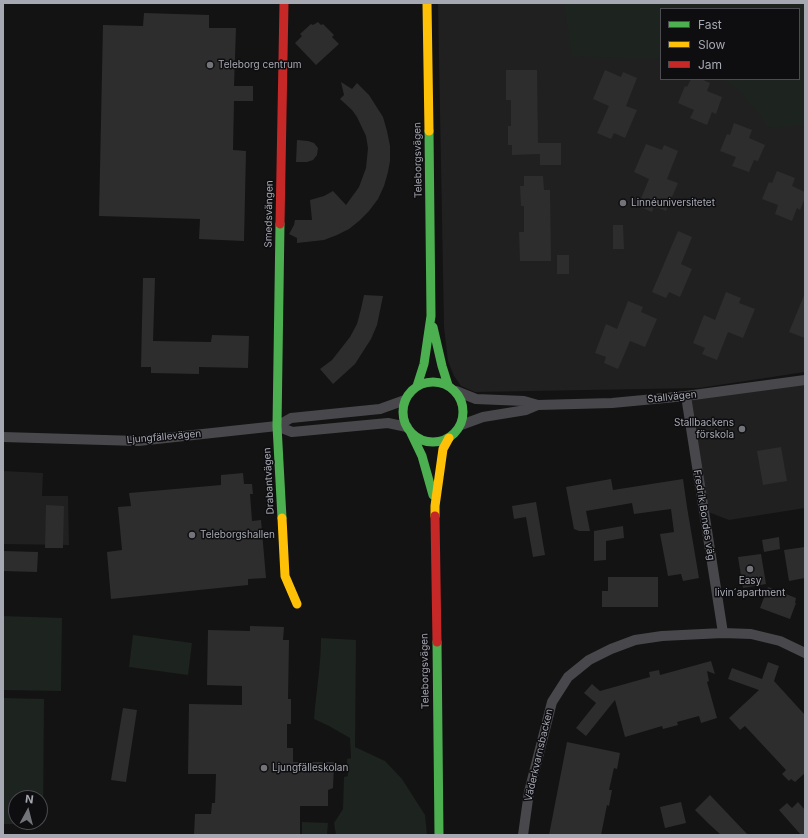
<!DOCTYPE html>
<html>
<head>
<meta charset="utf-8">
<style>
	body { margin:0 }
	#map { position:relative; width:808px; height:838px; overflow:hidden; background:#131313; font-family:Inter,sans-serif }
	canvas { display:block }
	.frame { position:absolute; inset:0; border:4px solid #a6a8b2; pointer-events:none }
	.legend { position:absolute; left:660px; top:8px; width:140px; height:72px; box-sizing:border-box; background:#0e0d0f; border:1px solid #4b4b50; margin:0; padding:5px 7px; list-style:none; font-size:12px; color:#a6a8b2 }
	.legend li { display:flex; align-items:center; gap:8px; height:20px }
	.legend b { width:20px; border:1px solid #4b4b50 }
	.north { position:absolute; left:8px; top:790px; width:40px; height:40px; box-sizing:border-box; background:#0e0d0f; border:1px solid #4b4b50; border-radius:50%; rotate:7deg; font-size:11px; font-weight:700; line-height:16px; text-align:center; color:#a6a8b2 }
	.north::after { content:''; display:block; margin:auto; width:14px; height:18px; background:#73747a; clip-path:polygon(50% 0,100% 100%,50% 72%,0 100%) }
</style>
</head>
<body>
<div id="map">
<canvas width="808" height="838"></canvas>
<div class="frame"></div>
<ul class="legend">
<li><b style="height:5px;background:#4caf50"></b>Fast</li>
<li><b style="height:5px;background:#ffc107"></b>Slow</li>
<li><b style="height:5px;background:#c62828"></b>Jam</li>
</ul>
<div class="north">N</div>
</div>
<script>
const ctx = document.querySelector('canvas').getContext('2d');
ctx.lineJoin = 'round';
function fill(path, color) {
  ctx.fillStyle = color;
  ctx.fill(path, 'evenodd');
}
function strokePath(path, color, width, dash) {
  ctx.strokeStyle = color;
  ctx.lineWidth = width;
  ctx.lineCap = dash ? 'butt' : 'round';
  ctx.setLineDash(dash || []);
  ctx.stroke(path);
}
function label(font, color, halo, rows, align = 'center') {
  ctx.font = font + ' Inter,sans-serif';
  ctx.lineWidth = 3;
  ctx.setLineDash([]);
  ctx.textBaseline = 'middle';
  ctx.strokeStyle = halo;
  ctx.fillStyle = color;
  for (const [text, x, y, turn = 0] of rows) {
    ctx.save();
    ctx.translate(x, y);
    ctx.rotate((+turn || 0) * Math.PI / 180);
    ctx.textAlign = isNaN(turn) ? turn : align;
    if (halo) ctx.strokeText(text, 0, 0);
    ctx.fillText(text, 0, 0);
    ctx.restore();
  }
}
const built = new Path2D(`
	M438,3h367v369l-106,16 -224,4 -14,-6 -7,-10 -6,-15 -4,-34zM661,9h138v70h-138z
	M805,380v128l-76,12 -26,-10 -17,-114z
	M3,471l40,2 -1,23h26l1,49 -66,-1z`);
const green = new Path2D(`
	M564,3h241v122l-36,3c-13,-18 -26,-38 -46,-49h76v-70h-138v50l-89,-3z
	M3,616l59,2 -1,73 -58,-1z
	M133,635l59,8 -4,32 -59,-8z
	M321,638l35,2 -1,107 30,14 17,18 23,36 2,20h-91l-2,-12 9,-14 1,-32 4,-1 -1,-17 4,-1 -1,-20 -21,-12 -15,-7c2,-27 7,-54 7,-81z
	M3,698l41,1 -1,125h-40zM16,798h24v24h-24z
	M302,822l26,1 -1,12h-25z`);
const building = new Path2D(`
	M144,13l65,2v13h27l-2,58h19v15h-19l-1,49 13,1 -2,90 -45,-2 1,-20 -101,-3 4,-191 40,1z
	M318,22l3,3 2,-1 11,11 -2,2 7,7 -23,21 -21,-22 7,-7 -2,-2 11,-10 2,1z
	M506,70h31l1,73h23v22h-21v-11l-28,1v-10h-4v-19h3v-26h-5z
	M605,70l16,7 2,-5 14,6 -11,28 11,4 -12,28 -11,-5 -3,6 -14,-6 12,-27 -16,-7z
	M691,79h10l9,4 -3,8 15,6 -6,17 -4,-2 -5,13 -17,-7 4,-8 -16,-7 7,-17 2,1z
	M341,82l11,7 5,-6 12,12 14,22 4,14 3,15v15l-2,11 -4,14 -6,13 -9,12 -10,10 -10,8 -12,6 -13,5 -27,3v-5l-8,-4 5,-9 1,-5h17l-2,-20 14,-4 9,-5 13,14 13,-18 7,-19 2,-20 -2,-12 -9,-19 -5,-7 -12,-11 4,-4z
	M734,123l18,7 -3,8 16,7 -7,16 -4,-1 -5,12 -17,-6 4,-9 -16,-6 7,-17 3,1z
	M297,140l11,1 6,2 4,5 -1,7 -4,5 -6,2h-11z
	M646,144l16,6 2,-5 14,6 -11,28 11,4 -12,28 -12,-5 -2,6 -14,-6 11,-27 -15,-7z
	M777,171l18,7 -3,8 13,6v6l-5,12 -3,-2 -5,13 -17,-7 3,-9 -16,-6 7,-17 3,1z
	M524,176h19l1,14h6l1,71h-31l-1,-29h5v-26h-3l-1,-20h4z
	M613,225h10l1,24h-11z
	M678,231l14,6 -11,27 11,5 -12,28 -11,-5 -3,6 -14,-6z
	M557,255h12v19h-12z
	M143,278h12l-2,63 58,1 1,-7 37,1 -1,32 -49,-1v7l-48,-1v-6h-10z
	M726,292l15,6 -2,5 16,6 -12,29 -15,-6 -11,28 -15,-6 3,-6 -12,-5 11,-28 11,5z
	M805,293v45l-16,-6z
	M364,295l19,1 -6,29 -6,14 -16,25 -22,20 -13,-15 12,-9 18,-23 7,-13 4,-15z
	M628,301l15,6 -2,5 16,7 -12,28 -15,-6 -12,28 -14,-6 2,-6 -11,-4 11,-29 11,5z
	M781,447l6,34 -24,4 -6,-34z
	M243,473l1,11h8l1,10h-3l2,27 9,-1 5,58 -18,1v6l-137,14 -4,-47 15,-2 -4,-43 13,-1 -2,-13 92,-8v-10z
	M611,479l2,11 70,-11 4,28 12,71 -16,3 -2,-7 -13,2 -8,-42 14,-2 -3,-23 -37,5 -2,-11 -46,8 4,20h-11l-5,-2 -8,-42z
	M536,502l9,53 -12,2 -7,-40 -12,2 -2,-13z
	M46,505l18,1 -1,42h-18z
	M623,526l1,12 -18,3v19l-12,1v-30z
	M779,537l1,12 -16,3 -2,-12z
	M805,547v31l-16,3 -5,-31z
	M3,551l35,1 -1,20 -34,-1z
	M761,554l5,30 -23,4 -5,-31z
	M608,577h50v30h-56v-16h6z
	M768,587l28,11 -1,5h1l-6,16 -30,-11z
	M250,626l34,1 -1,13h6l-1,59h3v25h-4v24h6v14h41l-1,26 -5,2v16h-28v29h-106l1,-21h16l1,-11h3l1,-29h-28l1,-70 53,1v-19l-35,-1 1,-55 42,1z
	M711,661l4,13 -8,-3 2,10 -2,1 10,36 -16,5 -2,-7 -22,6 1,3 -15,4 -1,-3 -37,11 -10,-37 -29,36 -10,-8 20,-25 -12,-10 8,-9 8,7 50,-14 -1,-5 10,-2 1,5z
	M768,662l11,4 -5,15 31,34v58l-10,9 -4,-3 -2,2 -7,-7 4,-4 -41,-44 -5,4 -11,-12 30,-28 -31,-11 4,-11 30,11z
	M123,708l14,2 -11,72 -15,-2z
	M567,742l53,11 -3,16 -3,-1 -5,22h3l-3,16 -2,-1 -6,30h-52z
	M710,795l38,40h-27l-12,-11 -14,-14z
	M681,802l5,21 -21,5 -5,-21z
	M798,802l7,8v25h-4l-22,-25 8,-7 5,5z`);
const street = new Path2D(`
	M456,391l20,8 48,2 14,4 74,-2 74,-7 119,-16
	M686,396l37,237
	M461,425l22,-8 43,-7 12,-5
	M277,426l15,6 96,-9 19,4
	M3,437l135,4 139,-15 14,-8 89,-9 25,-9
	M523,835l6,-43 23,-90 16,-25 21,-17 22,-11 24,-9 27,-4 61,-3 28,1 29,7 25,12`);
const fast = new Path2D(`
	M280,224l-3,202 5,92
	M433,327l9,39 6,19
	M403 412a30 30 0 1 1 60 0a30 30 0 1 1-60 0Z
	M417,386l7,-22 7,-48 -2,-185
	M411,433l11,23 11,39
	M437,642l2,193`);
const slow = new Path2D(`
	M427,3l2,128
	M435,516v-10l8,-57 6,-11
	M282,518l3,58 12,28`);
const jam = new Path2D(`
	M280,224l4,-221
	M435,516l2,126`);
const markers = [
	[210,65,4,"#73747a"],
	[623,203,4,"#73747a"],
	[742,429,4,"#73747a"],
	[192,535,4,"#73747a"],
	[750,569,4,"#73747a"],
	[264,768,4,"#73747a"]
];
const poiNames = [
	["Teleborg centrum",218,65],
	["Linnéuniversitetet",631,203],
	["Stallbackens",734,423,"right"],
	["förskola",734,435,"right"],
	["Teleborgshallen",200,535],
	["Easy",750,581,"center"],
	["livin´apartment",750,593,"center"],
	["Ljungfälleskolan",272,768]
];
const streetNames = [
	["Teleborgsvägen",418,160,-91],
	["Smedsvängen",269,214,-89],
	["Stallvägen",672,397,-6],
	["Ljungfällevägen",164,437,-5],
	["Drabantvägen",269,481,-93],
	["Fredrik Bondes väg",704,515,81],
	["Teleborgsvägen",425,671,-91],
	["Väderkvarnsbacken",539,755,-77]
];
fill(built, '#202021');
fill(green, '#1d231e');
fill(building, '#2d2d2e');
strokePath(street, '#48484c', 10);
strokePath(fast, '#4caf50', 9);
strokePath(slow, '#ffc107', 9);
strokePath(jam, '#c62828', 9);
for (const [x, y, r, color] of markers) {
  const dot = new Path2D();
  dot.arc(x, y, r, 0, 2 * Math.PI);
  ctx.fillStyle = color;
  ctx.fill(dot);
  strokePath(dot, '#0e0d0f', 1.5);
}
label('10px', '#a6a8b2', '#0e0d0f', poiNames, 'left');
label('10px', '#a6a8b2', '#0e0d0f', streetNames);
</script>
</body>
</html>
